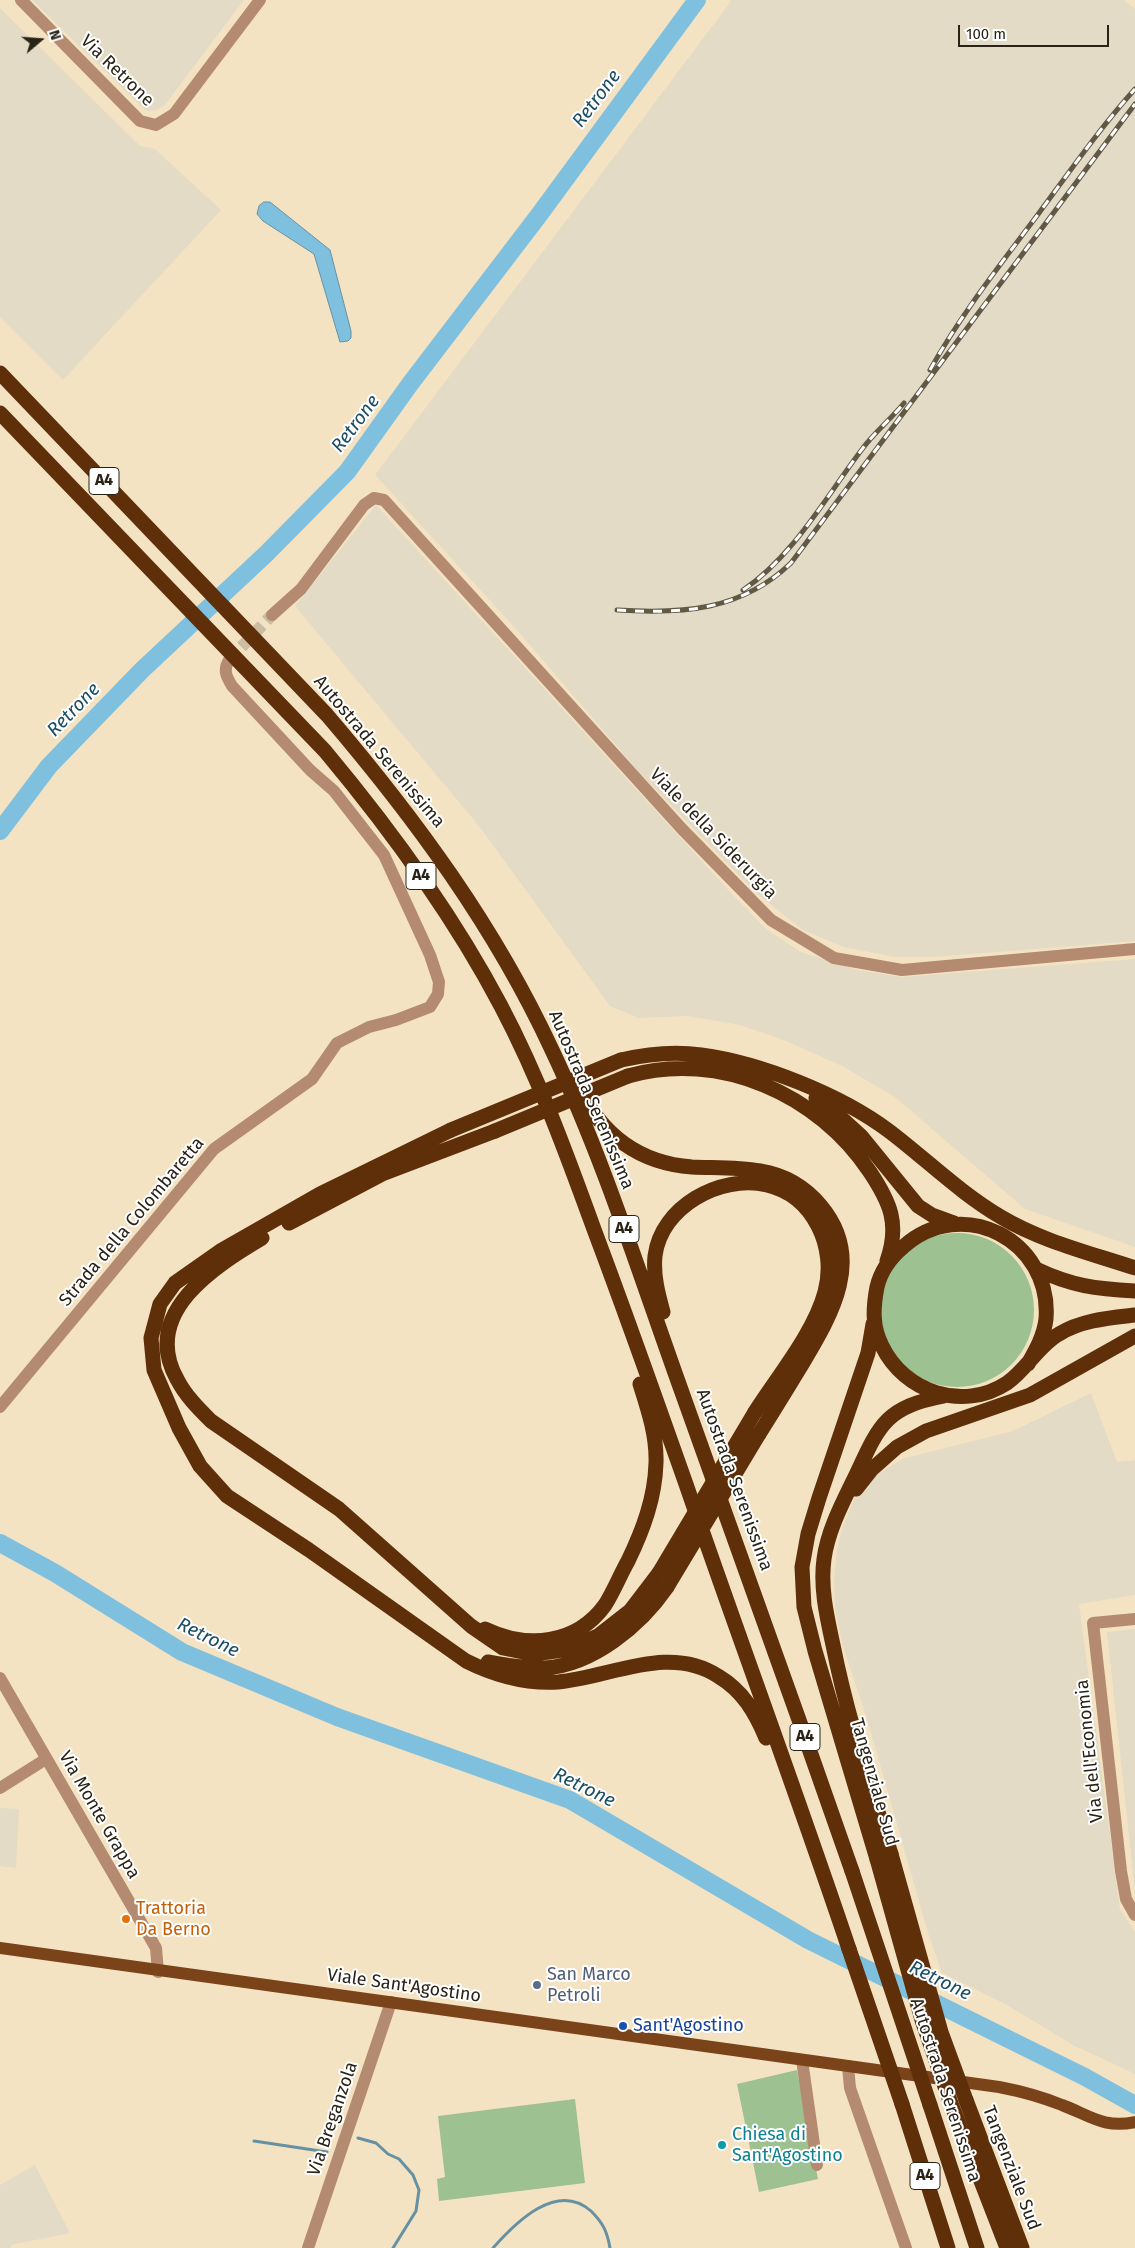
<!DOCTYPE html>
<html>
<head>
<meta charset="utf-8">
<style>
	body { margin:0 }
	#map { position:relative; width:1135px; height:2248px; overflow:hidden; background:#f4e3c3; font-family:"Fira Sans",sans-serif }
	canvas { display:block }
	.north { position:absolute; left:15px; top:15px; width:50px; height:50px; -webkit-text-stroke:4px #fff; paint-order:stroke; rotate:72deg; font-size:14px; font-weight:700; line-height:20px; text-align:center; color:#292317 }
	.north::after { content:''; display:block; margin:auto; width:18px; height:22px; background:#292317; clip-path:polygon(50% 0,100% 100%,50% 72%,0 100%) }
	.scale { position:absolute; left:958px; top:25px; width:151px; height:22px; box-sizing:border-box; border:2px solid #292317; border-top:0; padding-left:6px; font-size:15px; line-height:18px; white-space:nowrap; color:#292317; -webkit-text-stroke:4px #fff; paint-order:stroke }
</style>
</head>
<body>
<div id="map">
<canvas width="1135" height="2248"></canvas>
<div class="north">N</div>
<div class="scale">100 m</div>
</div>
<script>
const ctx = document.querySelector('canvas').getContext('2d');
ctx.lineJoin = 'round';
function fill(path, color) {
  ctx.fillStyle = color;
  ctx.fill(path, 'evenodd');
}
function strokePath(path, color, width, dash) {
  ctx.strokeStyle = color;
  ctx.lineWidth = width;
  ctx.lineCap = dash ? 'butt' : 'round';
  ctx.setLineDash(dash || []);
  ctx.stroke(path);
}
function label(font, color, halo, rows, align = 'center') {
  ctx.font = font + ' "Fira Sans",sans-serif';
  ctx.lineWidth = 4;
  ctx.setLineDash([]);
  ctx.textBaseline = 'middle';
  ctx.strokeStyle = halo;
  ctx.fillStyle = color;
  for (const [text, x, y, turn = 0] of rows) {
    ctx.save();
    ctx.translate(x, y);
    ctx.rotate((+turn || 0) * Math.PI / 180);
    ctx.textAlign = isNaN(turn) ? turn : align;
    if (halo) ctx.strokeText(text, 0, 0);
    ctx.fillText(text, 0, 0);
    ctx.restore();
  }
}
const industrial = new Path2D(`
	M32,0h212l-80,106 -7,4 -9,1 -6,-4z
	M732,0h392l11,9v932l-201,16h-39l-51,-10 -41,-17 -47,-37 -118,-122 -121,-141 -142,-155z
	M0,8l140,138 15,3 66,61 -158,170 -63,-63z
	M376,505l356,389 34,35 35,23 57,18 44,7 233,-18v288l-110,-38 -130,-112 -53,-31 -58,-26 -44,-15 -52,-9 -49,2 -29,-12 -131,-180 -184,-220z
	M1091,1393l26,69 18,-2v135l-56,9 41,305 15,23v142l-62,-29 -66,-40 -65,-32 -14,-40 -61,-214 -25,-76 -7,-34 -1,-31 3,-28 6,-24 11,-26 10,-17 38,-24 111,-28z
	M1135,1629v263l-28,-260z
	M0,1808l19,1 -3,59 -16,-2z
	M35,2165l35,68 -59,12v3h-11v-63z`);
const green = new Path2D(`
	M880 1310a77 77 0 1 1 154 0a77 77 0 1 1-154 0Z
	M797,2070l21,109 -59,13 -22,-108z
	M575,2099l10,84 -146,18 -2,-22 8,-2 -7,-61z`);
const water = new Path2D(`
	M264,202h6l60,48 21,81v7l-3,3 -8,1 -26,-88 -51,-33 -6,-7 2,-8z`);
const stream = new Path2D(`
	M358,2138l18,5 12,11 11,5 14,16 6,15 -3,21 -23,37
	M254,2141l73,11
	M493,2248c23,-26 64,-67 98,-37 12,12 16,20 19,37`);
const river = new Path2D(`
	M0,831l49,-65 93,-96 124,-116 81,-82 63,-88 129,-169 158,-215
	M0,1543l55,30 127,79 155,65 233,83 238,140 277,137 50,28`);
const minorTunnel = new Path2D(`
	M229,660l43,-45`);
const minor = new Path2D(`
	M21,0l119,121 16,4 18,-11 86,-114
	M272,615l29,-26 63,-84 10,-7 10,2 298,329 89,91 63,38 68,12 233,-21
	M0,1407l214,-258 98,-70 25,-36 32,-16 27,-7 34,-13 8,-13 1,-12 -9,-27 -46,-100 -50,-64 -24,-21 -78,-84c-6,-10 -9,-16 -3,-26
	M1135,1619l-42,4 28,248 5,28 9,16
	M0,1678l156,270 2,24
	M0,1788l46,-29
	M802,2060l15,105
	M848,2066l2,22 56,160
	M308,2248l83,-246`);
const major = new Path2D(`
	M0,1948l999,139c21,4 43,10 63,18 27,10 42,24 73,17`);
const highway = new Path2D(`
	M0,373l327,342c88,103 168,212 225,335 53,112 90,232 132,348 57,158 113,315 168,473
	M0,413l325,338c66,79 128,164 176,255 38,72 66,149 94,226 32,85 62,170 92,255 53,154 110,307 162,462
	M621,1060c26,-6 53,-9 80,-5 60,8 140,40 188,76 37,28 71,62 112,86 40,24 89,36 134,51
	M628,1076c92,-26 190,18 242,96 20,30 30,52 17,89
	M578,1086c23,48 59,77 114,81 23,1 46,0 68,4 25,4 45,16 61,35 45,54 9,111 -20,160 -14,23 -28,46 -42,68
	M816,1098l11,7 34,31 57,70 14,9 22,8
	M451,1130l-131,64 -98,56 -47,33 -15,21 -9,34 3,32 25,58 21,38 27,30 82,54 157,111c28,14 60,23 92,21 53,-5 111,-38 160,-6 25,15 37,36 48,62
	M289,1223l93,-49 113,-43
	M262,1238c-47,28 -122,75 -85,141 8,16 21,29 34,42l128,88 132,117 32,22 30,6 16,-2 19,-3 30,-13 32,-25 29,-38
	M1036,1269c36,17 60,20 99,22
	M663,1312c-5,-18 -10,-37 -8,-56 6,-49 65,-82 112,-71 47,11 70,63 58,107 -11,41 -47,84 -70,120
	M873,1324l-5,29 -49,145 -11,36 -6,33 2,40 11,44 62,208
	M1028,1364c8,-14 16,-28 18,-45 6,-79 -84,-125 -143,-72 -13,11 -22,23 -26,40 -4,21 -5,40 5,59 22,46 81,66 125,37 19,-13 32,-38 52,-49 23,-14 50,-16 76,-19
	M856,1489l15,-19 26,-23 29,-16 104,-36 105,-59
	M485,1629c42,20 91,16 120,-24 9,-14 15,-30 23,-44 15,-31 27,-63 28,-98 1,-27 -8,-54 -16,-79
	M488,1662c19,3 38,7 57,6 48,-3 96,-43 122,-81
	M891,1854c-21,-69 -44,-138 -58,-209 -6,-28 -13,-57 -9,-86 4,-30 20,-59 33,-86 23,-50 30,-66 87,-77
	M966,2100l56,148
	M950,2101l57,147
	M902,2104l46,144
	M930,2105l47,143`);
const rail = new Path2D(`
	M930,370c31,-56 71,-106 109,-157 31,-42 61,-85 96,-124
	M743,590c50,-33 84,-95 120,-142 12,-16 28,-29 41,-45
	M617,610c65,4 124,1 174,-47l344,-459`);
const highwayBridge = new Path2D(`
	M451,1130l170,-70
	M495,1131l133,-55
	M659,1573l96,-161
	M667,1587l92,-153
	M891,1854l50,178 25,68
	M877,1859l45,161 28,81
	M852,1871l78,234
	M849,1949l53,155`);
const markers = [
	[126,1919,5,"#e8710a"],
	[537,1985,5,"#5c6f8a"],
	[623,2026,5,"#1a4fb4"],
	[722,2145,5,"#0f9aa8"]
];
const shields = [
	[104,481,30],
	[421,876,30],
	[624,1229,30],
	[805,1737,30],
	[925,2176,30]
];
const shieldNames = [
	["A4",104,481],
	["A4",421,876],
	["A4",624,1229],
	["A4",805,1737],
	["A4",925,2176]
];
const streetNames = [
	["Via Retrone",117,71,44],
	["Autostrada Serenissima",379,752,50],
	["Viale della Siderurgia",713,834,46],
	["Autostrada Serenissima",591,1100,67],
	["Strada della Colombaretta",132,1222,-50],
	["Autostrada Serenissima",734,1480,70],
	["Via dell'Economia",1090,1751,-96],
	["Tangenziale Sud",874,1782,74],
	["Via Monte Grappa",99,1815,60],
	["Viale Sant'Agostino",404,1986,8],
	["Autostrada Serenissima",945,2090,72],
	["Via Breganzola",333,2119,-71],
	["Tangenziale Sud",1011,2168,69]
];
const foodNames = [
	["Trattoria",136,1909],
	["Da Berno",136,1930]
];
const serviceNames = [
	["San Marco",547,1975],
	["Petroli",547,1996]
];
const transitNames = [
	["Sant'Agostino",633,2026]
];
const cultureNames = [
	["Chiesa di",732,2135],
	["Sant'Agostino",732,2156]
];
const waterNames = [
	["Retrone",597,99,-53],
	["Retrone",356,424,-53],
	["Retrone",74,710,-46],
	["Retrone",208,1638,26],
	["Retrone",584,1788,26],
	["Retrone",940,1981,26]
];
fill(industrial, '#e3dbc5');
fill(green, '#9ec192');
fill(water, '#80c0df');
strokePath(water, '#6691a3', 1);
strokePath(stream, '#6691a3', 3);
strokePath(river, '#80c0df', 18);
strokePath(minorTunnel, '#cbbda1', 12, [12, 6]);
strokePath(minor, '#b48b71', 12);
strokePath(major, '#7b431a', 12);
strokePath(highway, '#5e2f09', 15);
strokePath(rail, '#615846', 5);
strokePath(rail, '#fff', 3, [9]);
strokePath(highwayBridge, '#5e2f09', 15);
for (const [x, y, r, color] of markers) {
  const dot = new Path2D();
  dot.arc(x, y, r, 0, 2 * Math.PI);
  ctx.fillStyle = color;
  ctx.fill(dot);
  strokePath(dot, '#fff', 2);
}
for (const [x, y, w] of shields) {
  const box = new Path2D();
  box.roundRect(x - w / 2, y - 13.5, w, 27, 4);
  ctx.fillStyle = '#fff';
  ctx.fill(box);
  strokePath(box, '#292317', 1);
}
label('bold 16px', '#292317', null, shieldNames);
label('18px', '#292317', '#fff', streetNames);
label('18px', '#c56008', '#fff', foodNames, 'left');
label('18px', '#4e5e75', '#fff', serviceNames, 'left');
label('18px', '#164399', '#fff', transitNames, 'left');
label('18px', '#0d838f', '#fff', cultureNames, 'left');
label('italic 19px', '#1b4e64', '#fff', waterNames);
</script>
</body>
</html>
